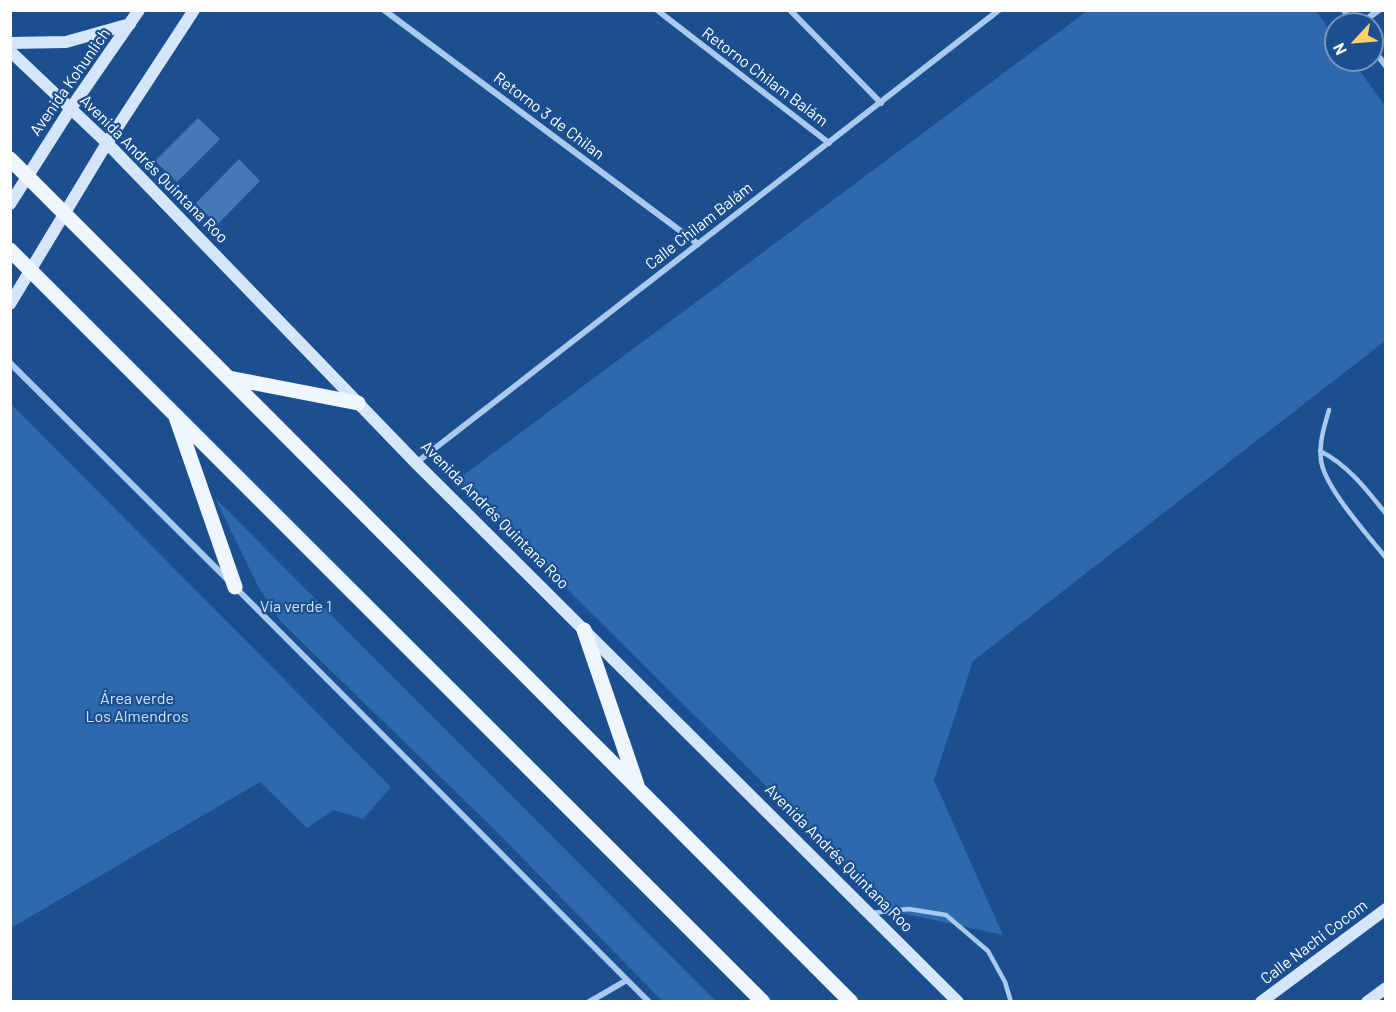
<!DOCTYPE html>
<html>
<head>
<meta charset="utf-8">
<style>
	body { margin:0 }
	#map { position:relative; width:1396px; height:1012px; overflow:hidden; background:#1b4f8f; font-family:Barlow,sans-serif }
	canvas { display:block }
	.frame { position:absolute; inset:0; border:12px solid #fff; pointer-events:none }
	.north { position:absolute; left:1324px; top:12px; width:60px; height:60px; box-sizing:border-box; background:#1b4f8f; border:2px solid #7695bc; border-radius:50%; rotate:244deg; font-size:16px; font-weight:700; line-height:24px; text-align:center; color:#fff }
	.north::after { content:''; display:block; margin:auto; width:21px; height:27px; background:#ffd166; clip-path:polygon(50% 0,100% 100%,50% 72%,0 100%) }
</style>
</head>
<body>
<div id="map">
<canvas width="1396" height="1012"></canvas>
<div class="frame"></div>
<div class="north">N</div>
</div>
<script>
const ctx = document.querySelector('canvas').getContext('2d');
ctx.lineJoin = 'round';
function fill(path, color) {
  ctx.fillStyle = color;
  ctx.fill(path, 'evenodd');
}
function strokePath(path, color, width, dash) {
  ctx.strokeStyle = color;
  ctx.lineWidth = width;
  ctx.lineCap = dash ? 'butt' : 'round';
  ctx.setLineDash(dash || []);
  ctx.stroke(path);
}
function label(font, color, halo, rows, align = 'center') {
  ctx.font = font + ' Barlow,sans-serif';
  ctx.lineWidth = 4.5;
  ctx.setLineDash([]);
  ctx.textBaseline = 'middle';
  ctx.strokeStyle = halo;
  ctx.fillStyle = color;
  for (const [text, x, y, turn = 0] of rows) {
    ctx.save();
    ctx.translate(x, y);
    ctx.rotate((+turn || 0) * Math.PI / 180);
    ctx.textAlign = isNaN(turn) ? turn : align;
    if (halo) ctx.strokeText(text, 0, 0);
    ctx.fillText(text, 0, 0);
    ctx.restore();
  }
}
const green = new Path2D(`
	M1087,11h229l20,27v22h16l33,46v235l-412,320 -39,119 69,155 -111,-24 -435,-431z
	M11,404l380,383 -28,32 -29,-9 -27,18 -47,-46 -249,146z
	M215,498l501,503h-54l-165,-169 -216,-210 -23,-36z`);
const building = new Path2D(`
	M198,118l22,21 -43,43 -22,-21z
	M239,159l21,22 -43,44 -21,-22z`);
const lane = new Path2D(`
	M1329,410c-5,17 -10,32 -8,50 3,27 47,75 65,98
	M1320,451c28,14 47,39 66,63
	M871,913l38,-4 37,6 42,36 17,31 6,20`);
const street = new Path2D(`
	M384,10l314,234
	M657,10l172,133
	M790,10l91,93
	M1344,10l10,14
	M1360,24l19,-14
	M1372,48l14,18
	M10,363l219,218
	M416,463l583,-453
	M236,588l413,414
	M589,1002l38,-22`);
const secondary = new Path2D(`
	M10,43l56,-1 64,-18
	M10,51l97,92 309,320 542,539
	M10,204l59,-93 70,-101
	M10,304l97,-161 87,-133
	M1261,1002l125,-93
	M1367,1002l19,-14`);
const primary = new Path2D(`
	M10,159l841,843
	M10,250l753,752
	M229,378l129,25
	M176,417l59,170
	M584,630l53,155`);
const streetNames = [
	["Retorno Chilam Balám",765,77,37],
	["Avenida Kohunlich",70,82,-55],
	["Retorno 3 de Chilan",549,116,37],
	["Avenida Andrés Quintana Roo",154,169,45],
	["Calle Chilam Balám",699,226,-38],
	["Avenida Andrés Quintana Roo",495,515,45],
	["Avenida Andrés Quintana Roo",839,858,45],
	["Calle Nachi Cocom",1314,942,-37]
];
const parkNames = [
	["Vía verde 1",296,607],
	["Área verde",137,699],
	["Los Almendros",137,717]
];
fill(green, '#2e69ad');
fill(building, '#4478b7');
strokePath(lane, '#a9c9ee', 4.5);
strokePath(street, '#a9c9ee', 6);
strokePath(secondary, '#d6e6fa', 12);
strokePath(primary, '#f0f6ff', 15);
label('16px', '#fff', '#1b4f8f', streetNames);
label('16px', '#cfe3fa', '#1b4f8f', parkNames);
</script>
</body>
</html>
